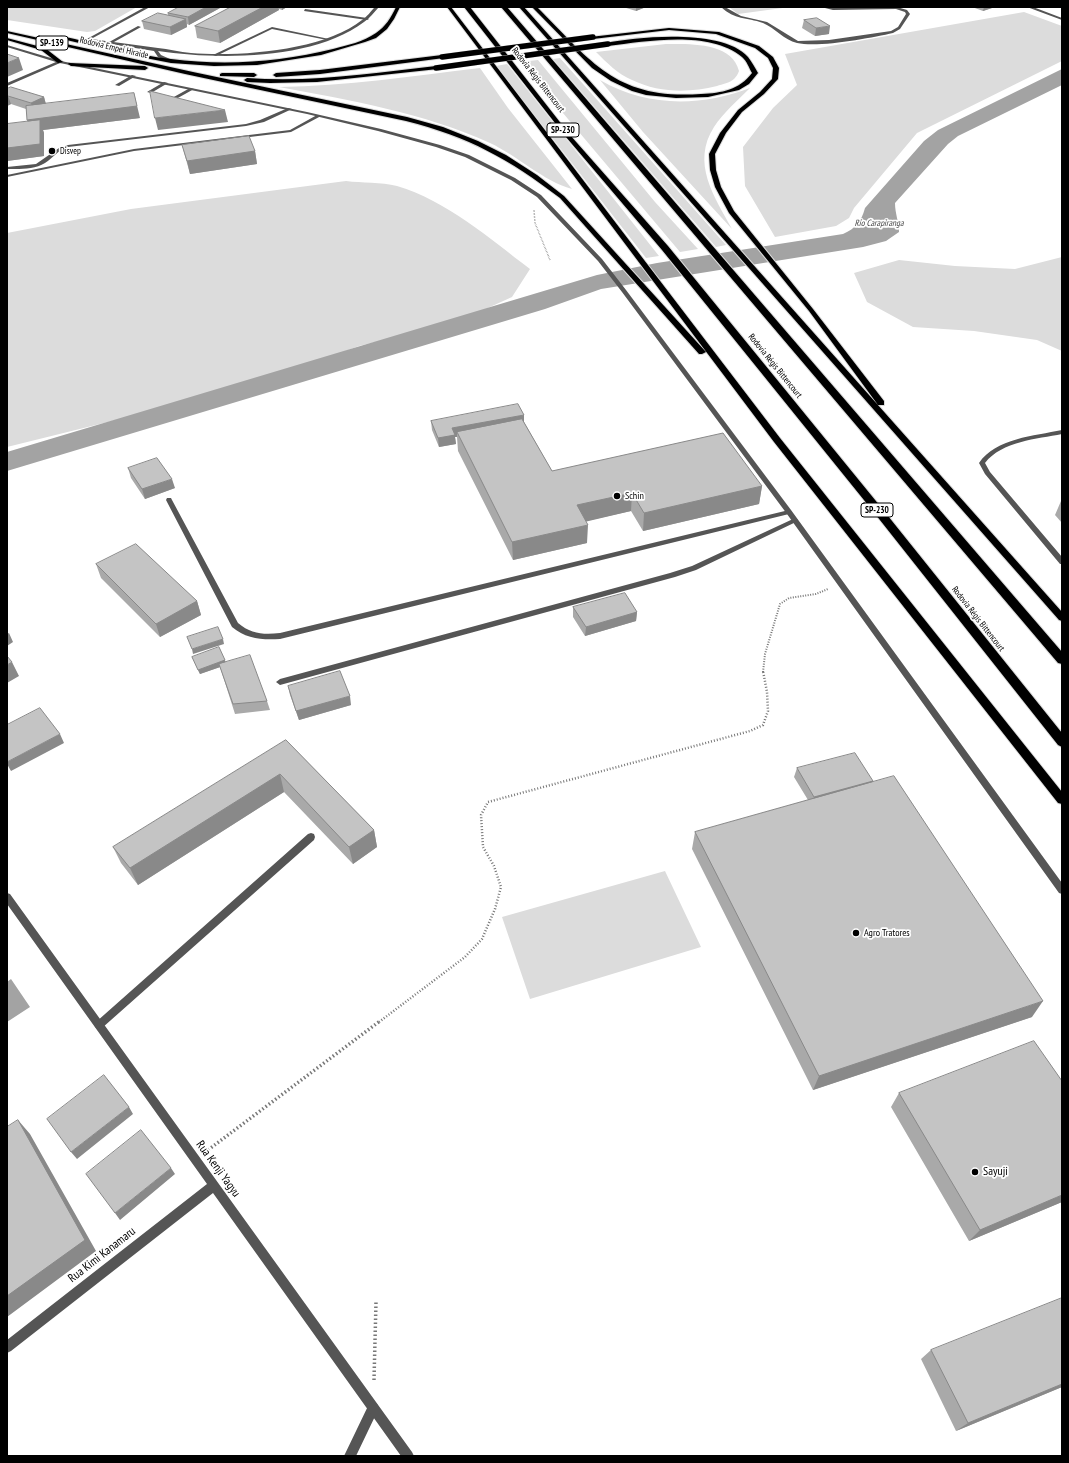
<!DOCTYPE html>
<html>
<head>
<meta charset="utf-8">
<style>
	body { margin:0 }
	#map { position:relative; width:1069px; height:1463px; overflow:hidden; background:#fff; font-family:"PT Sans Narrow",sans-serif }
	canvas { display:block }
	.frame { position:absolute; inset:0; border:8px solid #000; pointer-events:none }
</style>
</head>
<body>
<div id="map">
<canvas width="1069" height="1463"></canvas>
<div class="frame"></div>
</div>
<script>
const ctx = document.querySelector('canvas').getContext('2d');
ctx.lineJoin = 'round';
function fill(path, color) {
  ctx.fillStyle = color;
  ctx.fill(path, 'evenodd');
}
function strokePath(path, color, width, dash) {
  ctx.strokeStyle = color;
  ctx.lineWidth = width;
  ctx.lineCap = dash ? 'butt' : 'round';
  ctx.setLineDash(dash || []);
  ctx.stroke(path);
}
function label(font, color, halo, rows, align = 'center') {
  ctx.font = font + ' "PT Sans Narrow",sans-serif';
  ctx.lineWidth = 3.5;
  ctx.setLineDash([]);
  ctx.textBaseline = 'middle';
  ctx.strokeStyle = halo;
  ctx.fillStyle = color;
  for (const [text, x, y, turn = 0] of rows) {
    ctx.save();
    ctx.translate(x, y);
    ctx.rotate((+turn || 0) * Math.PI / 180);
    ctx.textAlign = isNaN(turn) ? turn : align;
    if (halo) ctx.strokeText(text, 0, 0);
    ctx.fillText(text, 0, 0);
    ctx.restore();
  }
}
const green = new Path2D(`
	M7,7h130l-42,24 -8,1 -80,-12z
	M729,7h61l-52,7z
	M1024,12l38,14v35l-145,72 -63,75 -5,10 -13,8 -61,11 -30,-51 -2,-39 30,-39 24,-23 -12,-31z
	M666,44c24,0 66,-2 73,27 -1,3 -3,6 -5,8 -4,4 -12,5 -17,7 -28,7 -58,7 -85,-6 -14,-6 -25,-17 -36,-28z
	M560,58l166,187 -10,2 -163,-188z
	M538,60l117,142 43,47 -18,3 -160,-190z
	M507,64l152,192 -13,2 -150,-192z
	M480,68l28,40 64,81c-29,-8 -54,-33 -82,-46 -66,-30 -140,-43 -211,-56 67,-1 134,-11 201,-19z
	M600,80c46,27 100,27 150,8 -12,12 -27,25 -36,39 -23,36 0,69 18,102l-89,-97z
	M346,181c16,2 35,1 51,5 50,15 92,52 133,83l-18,28 -44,20 -52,15 -57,14 -54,20 -185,53 -113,28v-214l124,-24z
	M1062,257v94l-25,-11 -63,-9 -61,-4 -46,-25 -13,-29 45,-13 56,6 60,3z
	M665,871l36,76 -171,52 -28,-82z`);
const water = new Path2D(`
	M1062,69v16l-104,51 -10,8 -53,59c0,11 4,19 4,29l-13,9 -23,6 -262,42 -56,20 -538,162v-19l590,-177 60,-12 186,-29c13,-6 18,-12 22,-26l59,-67 14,-11z
	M11,979l19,28 -23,15v-40z`);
const pathFar3 = new Path2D(`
	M534,210l1,13 15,37`);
const pathFar2 = new Path2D(`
	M763,672l2,-18 15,-50 9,-6 27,-4 12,-5`);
const pathFar1 = new Path2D(`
	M379,1022l86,-65 17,-18 13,-30 6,-22 -7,-21 -11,-19 -2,-32 7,-13 262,-71 13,-6 5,-14 -1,-19 -4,-21`);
const path = new Path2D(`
	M208,1150l172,-129
	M374,1380l2,-78`);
const service = new Path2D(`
	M721,7h4l16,9 26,6 31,19 31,-1 62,-9 7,-4 8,-13 -1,-2 -9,-3 -63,1 -12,-3h76l10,3 3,4 -10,15 -7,4c-22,5 -75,15 -96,10 -13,-3 -22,-15 -34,-20 -17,-6 -28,-3 -42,-16z
	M305,9l62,9 2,1 -2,1 -63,-9z
	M138,26l3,1 -36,20 -3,-1z
	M272,27l57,12 -2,1 -55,-11 -56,27 -3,-1z
	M132,75l4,1 -17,10 -4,-1z
	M164,82l4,1 -17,10 -4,-1z
	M190,88l4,1 -18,10 -4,-1z
	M288,108l4,1 -28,13 -18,4 -178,21c-10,3 -15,11 -23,16 -11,7 -26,6 -38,6v-2l29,-3 23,-16 9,-3 178,-21 14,-4z
	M317,115l4,1 -30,16 -157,19 -127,26v-2l127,-26 156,-19z
	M1062,430v4c-25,5 -60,7 -77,29l5,9 72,85v7h-2l-75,-90 -6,-11c17,-25 55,-27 83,-33z
	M167,498h4l1,2 66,123c13,11 26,12 42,10l509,-123 3,2 -3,2 -509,125c-18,1 -34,0 -48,-12l-66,-127z
	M793,519h4l1,2 -102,49 -21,7 -395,108 -4,-3 4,-3 390,-106 22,-7z
	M311,833l3,1 1,3 -1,3 -212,188 -3,1 -3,-1 -2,-3 2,-3 212,-188z
	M373,1402l4,2 2,4 -23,48h-12l25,-52z`);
const minor = new Path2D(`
	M145,7h5l-59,32c22,3 45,6 67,9 10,1 22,4 33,5 47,4 133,-2 171,-33 5,-3 9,-9 13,-13h4c-5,5 -9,11 -15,15 -50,38 -146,38 -206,29l3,4 11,5 1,1 -2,1 -13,-5 -4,-6 -69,-11z
	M1027,7h6l29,11v2z
	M7,45l54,16 246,51 74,17 59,16 29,10 46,23 26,17 61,64 24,31 165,220 271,373v11l-3,-1 -272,-379 -165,-222 -24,-31 -61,-64 -26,-17 -46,-23 -29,-10 -58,-16 -71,-17 -247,-51 -53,23v-3l49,-21 -49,-15z
	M7,893l3,1 402,558 2,4h-13l-188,-263 -202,158 -4,2v-13l200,-156 -200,-280z`);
const primary = new Path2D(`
	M396,7h4l-6,12 -7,10 -11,9 -11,4 -44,13 -64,10 -43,1 -43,-3 -41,-8 -72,-17 3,-2c37,8 73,19 110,23 54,7 110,3 162,-10 15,-4 30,-7 43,-16 9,-6 15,-15 20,-26z
	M447,7h4l329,431 282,354v12l-4,-1 -284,-361z
	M519,7h5l538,605v9l-3,-1z
	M532,7h5c55,55 79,93 164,87 21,-1 38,-4 51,-21 -3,-5 -5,-12 -10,-16 -33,-27 -94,-16 -134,-11l-3,-2 1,-1c34,-7 118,-14 142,14 4,5 7,11 10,16l-9,11 -10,6 -31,7 -32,1 -30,-3 -14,-4 -21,-10 -19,-13z
	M669,28l50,4 40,14 14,11 6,11 -1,11 -14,15 -22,18 -16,21 -11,21 1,16 5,17 13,24 79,98 71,92v4h-6l-69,-94 -80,-98 -14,-26 -5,-17 -1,-16 11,-21 18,-23 22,-18 12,-13 1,-11 -5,-10 -13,-10 -39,-14 -47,-4 -76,9 -3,-2z
	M7,31l186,41 214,45 36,10 35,14 28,14 31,20 27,21 142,156 -4,2h-3l-139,-156c-51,-39 -91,-61 -154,-77l-221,-47 -178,-41z
	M7,38l38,10 18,14 -5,1 -17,-13 -34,-10z
	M442,55l3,2 -1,1 -124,16 -44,3 -3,-2 3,-2 44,-3z
	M69,63l76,3 3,2 -3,2 -74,-4 -3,-2z
	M436,66l3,2 -1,1 -121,13 -47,1 -23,-1 -3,-2 3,-2c64,5 126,-5 189,-12z
	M222,73h32l3,2 -3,2 -34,-1v-2z`);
const motorway = new Path2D(`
	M464,7h6l100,128 98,111 212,260 182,227v14l-4,-2 -186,-235 -210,-260 -96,-113z
	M501,7h6l555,645v12l-4,-1z`);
const primaryBridge = new Path2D(`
	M442,57l151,-20
	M436,68l172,-24`);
const wall = new Path2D(`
	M231,7h56l-5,3 -3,-1v1l-59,33 -23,-5 -2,-12z
	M623,7h23l-10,4z
	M972,7h23l-12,4z
	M220,8l-31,17 -2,-1v3l-16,8 -27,-6 -2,-8 26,-6v-2z
	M804,20l25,14 -14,2 -13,-8z
	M7,89l37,8 2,7 94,14 -97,12 1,3v23l-37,5v-37l21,-2 -2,-13 -15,-5 -4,2z
	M182,145l73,6 2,13 -67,10z
	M524,415v7l28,49 210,15 -3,18 -116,27 -12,-20 -45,10 1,22 -74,17 -55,-109 -1,-14h-2l1,7 -17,3 -7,-17 -1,-9z
	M128,468l47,20 -30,11 -14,-21z
	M1061,501h1v22l-7,-8z
	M96,564l101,37 4,14 -41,22 -59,-59z
	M573,607l64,5 -1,9 -51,15 -12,-19z
	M192,657l33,3v2l42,39 3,9 -35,4 -15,-47 -20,7z
	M288,686l63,19 -52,15 -9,-25z
	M286,740l88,90 3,17 -24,17 -69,-72 -146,93 -17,-22 -8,-16z
	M797,768l76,13 -1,1 160,235 -219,73 -121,-241 3,-17 113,-32 -14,-23z
	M899,1093l163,109 -93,39 -78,-134z
	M931,1350l131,37 -106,44 -35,-72z`);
const shadedWall = new Path2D(`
	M206,7h13l1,1 -31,17 -1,-8z
	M263,7h15l1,3 -59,33 -2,-12z
	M282,7h5l-5,3z
	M636,7h10l-10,4z
	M984,7h11l-12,4z
	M186,19l1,8 -16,8 -1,-8z
	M830,26l-1,8 -14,2 1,-8z
	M19,58l4,12 -16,7v-14z
	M134,93l6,25 -97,12 1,3v23l-37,5v-13l24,-16 -4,-12z
	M8,96l3,8 -4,2v-9z
	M44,97l2,8 -13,6 -2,-8z
	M225,110l3,12 -70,8 -3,-12z
	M255,151l2,13 -67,10 -3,-13z
	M524,415v9l-67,8v5h-2l1,7 -17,3 -1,-9 14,-10z
	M172,479l3,9 -30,11 -3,-10z
	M762,486l-3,18 -116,27 1,-18z
	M632,493l-1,18 -55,13 1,-19z
	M588,525l-1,18 -74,17 -1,-18z
	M197,601l4,14 -41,22 -4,-13z
	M637,612l-1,9 -51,15 1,-9z
	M9,633l4,9 -6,4v-12z
	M223,639l1,5 -31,10 -1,-5z
	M225,660l1,5 -26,9 -2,-4z
	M12,662l7,14 -12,7v-18z
	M350,696l1,9 -52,15 -3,-9z
	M60,734l4,9 -53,28 -4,-7v-2z
	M280,774l4,18 -146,93 -8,-17z
	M873,781l-3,9 -59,16 3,-9z
	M374,830l3,17 -24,17 -4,-17z
	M1043,1001l-11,16 -219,73 6,-14z
	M129,1107l4,7 -56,45 -6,-7z
	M18,1120l12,14 66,117 -89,66v-21z
	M171,1168l4,6 -55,46 -5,-7z
	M1062,1195v7l-93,39 11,-11z
	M1062,1384v3l-106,44 12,-8z`);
const building = new Path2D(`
	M179,7h27l-18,10 -20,-4z
	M231,7h32l-45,24 -23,-5z
	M158,13l28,6 -16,8 -28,-6z
	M817,18l13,8 -14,2 -12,-8z
	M7,54l12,4 -12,5z
	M11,87l33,10 -13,6 -23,-7 -1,1v-8z
	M150,91l75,19 -70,8z
	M134,93l3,13 -110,14 -1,-14z
	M40,120v24l-33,4v-24z
	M249,136l6,15 -68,10 -5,-16z
	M518,404l6,11 -72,13 3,7 -17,3 -7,-17z
	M522,419l30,52 171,-38 39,53 -118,27 -12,-20 -55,12 11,20 -76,17 -55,-110z
	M157,458l15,21 -30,10 -14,-21z
	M136,544l61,57 -41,23 -60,-60z
	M625,593l12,19 -51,15 -13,-20z
	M218,627l5,12 -31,10 -5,-12z
	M219,647l6,13 -27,10 -6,-13z
	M250,655l17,46 -34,3 -14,-40z
	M7,656l5,6 -5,3z
	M340,671l10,25 -54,15 -8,-25z
	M40,708l20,26 -53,28v-37z
	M286,740l88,90 -25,17 -69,-73 -150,94 -17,-21z
	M855,753l18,28 -59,16 -17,-29z
	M894,776l149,225 -224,75 -124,-244z
	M1034,1041l28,40v114l-82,35 -81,-137z
	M104,1075l25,32 -58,45 -24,-33z
	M18,1120l67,120 -78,56v-169z
	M141,1130l30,38 -56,45 -29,-39z
	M1062,1298v86l-94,39 -37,-73z`);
const markers = [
	[52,151,4,"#000"],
	[617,496,4,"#000"],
	[856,933,4,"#000"],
	[975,1172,4,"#000"]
];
const shields = [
	[52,43,32],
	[563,130,32],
	[877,510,32]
];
const shieldNames = [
	["SP-139",52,43],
	["SP-230",563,130],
	["SP-230",877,510]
];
const farStreetnames = [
	["Rodovia Empei Hiraide",114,48,13],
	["Rodovia Régis Bittencourt",538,80,52],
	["Rodovia Régis Bittencourt",775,366,51],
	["Rodovia Régis Bittencourt",978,619,52]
];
const farPoinames = [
	["Disvep",60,151]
];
const farWaternames = [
	["Rio Carapiranga",879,223]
];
const poiNames = [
	["Schin",625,496],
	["Agro Tratores",864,933]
];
const nearStreetnames = [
	["Rua Kenji Yagyu",218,1169,54],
	["Rua Kimi Kanamaru",102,1255,-38]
];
const nearPoinames = [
	["Sayuji",983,1172]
];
fill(green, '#dcdcdc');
fill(water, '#a3a3a3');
strokePath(primary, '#dbdbdb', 2);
strokePath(motorway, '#dbdbdb', 2);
strokePath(pathFar3, '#777', 1.5, [0.5, 1]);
strokePath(pathFar2, '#777', 2, [1, 1.5]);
strokePath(pathFar1, '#777', 2.5, [1, 2]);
strokePath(path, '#777', 3.5, [1.5, 2.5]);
fill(service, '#555');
fill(minor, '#555');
fill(primary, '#000');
fill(motorway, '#000');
strokePath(primaryBridge, '#dbdbdb', 6, []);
strokePath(primaryBridge, '#000', 5.5);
fill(wall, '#a9a9a9');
fill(shadedWall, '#898989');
fill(building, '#c4c4c4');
strokePath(building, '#898989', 1);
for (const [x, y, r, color] of markers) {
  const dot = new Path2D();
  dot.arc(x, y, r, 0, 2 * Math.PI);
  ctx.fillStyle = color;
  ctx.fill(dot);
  strokePath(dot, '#fff', 1.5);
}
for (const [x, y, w] of shields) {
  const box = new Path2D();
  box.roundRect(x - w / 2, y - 7, w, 14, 3);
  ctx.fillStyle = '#fff';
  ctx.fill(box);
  strokePath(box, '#000', 1);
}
label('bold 9px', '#000', null, shieldNames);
label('9px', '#000', '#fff', farStreetnames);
label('9px', '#000', '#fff', farPoinames, 'left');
label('italic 9px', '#444', '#fff', farWaternames);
label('10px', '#000', '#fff', poiNames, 'left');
label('12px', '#000', '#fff', nearStreetnames);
label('12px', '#000', '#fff', nearPoinames, 'left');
</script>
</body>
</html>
